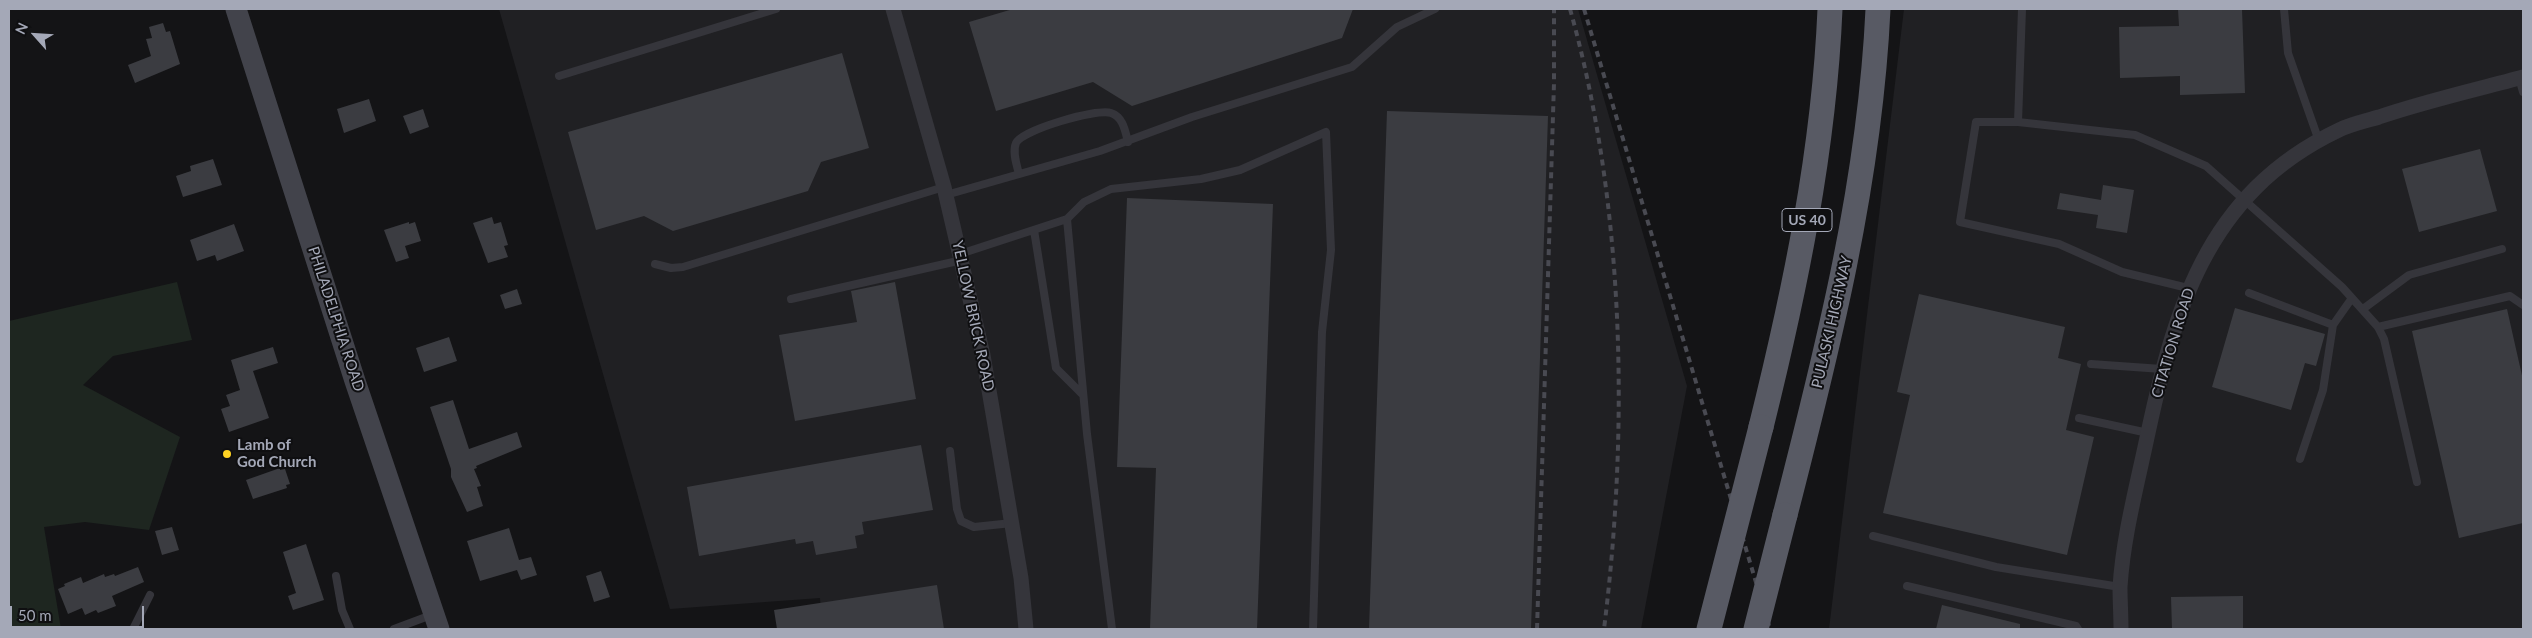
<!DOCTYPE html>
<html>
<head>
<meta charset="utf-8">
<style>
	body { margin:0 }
	#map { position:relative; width:2532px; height:638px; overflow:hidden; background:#141416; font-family:Lato,sans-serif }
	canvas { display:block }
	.frame { position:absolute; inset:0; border:10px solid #a4a8b7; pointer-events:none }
	.north { position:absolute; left:10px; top:10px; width:50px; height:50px; -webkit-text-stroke:4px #0f0f11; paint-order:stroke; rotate:296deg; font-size:14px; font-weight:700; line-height:20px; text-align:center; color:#a4a8b7 }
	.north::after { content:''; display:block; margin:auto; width:18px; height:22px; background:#a4a8b7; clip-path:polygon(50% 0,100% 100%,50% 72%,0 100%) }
	.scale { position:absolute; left:10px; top:606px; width:134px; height:22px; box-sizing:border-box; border:2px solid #a4a8b7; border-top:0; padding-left:6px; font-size:15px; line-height:18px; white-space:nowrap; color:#a4a8b7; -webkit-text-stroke:4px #0f0f11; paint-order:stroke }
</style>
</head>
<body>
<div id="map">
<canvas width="2532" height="638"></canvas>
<div class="frame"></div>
<div class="north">N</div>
<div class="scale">50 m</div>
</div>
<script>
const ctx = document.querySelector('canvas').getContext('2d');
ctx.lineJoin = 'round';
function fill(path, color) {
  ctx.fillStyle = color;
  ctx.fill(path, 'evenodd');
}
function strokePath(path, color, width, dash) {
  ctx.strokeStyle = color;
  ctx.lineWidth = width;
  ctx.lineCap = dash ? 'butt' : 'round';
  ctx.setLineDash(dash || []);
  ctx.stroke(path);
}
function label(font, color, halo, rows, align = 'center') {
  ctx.font = font + ' Lato,sans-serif';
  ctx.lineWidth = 4;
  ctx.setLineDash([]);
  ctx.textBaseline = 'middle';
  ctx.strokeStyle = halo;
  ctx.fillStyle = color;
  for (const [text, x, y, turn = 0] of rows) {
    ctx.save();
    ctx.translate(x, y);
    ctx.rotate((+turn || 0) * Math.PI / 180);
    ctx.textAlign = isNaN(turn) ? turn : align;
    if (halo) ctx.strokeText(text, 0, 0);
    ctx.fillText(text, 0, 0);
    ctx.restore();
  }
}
const built = new Path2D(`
	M499,9h1079l109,377 -46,243h-819l-2,-31 -150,11z
	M1904,9h619v620h-694z`);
const green = new Path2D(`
	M177,282l15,58 -79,16 -30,29 97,52 -31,93 -64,-8 -41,5 17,102h-52v-308z`);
const building = new Path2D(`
	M1013,9h340l-11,29 -210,68 -39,-24 -97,29 -27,-89z
	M2178,9h64l3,84 -65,2v-19l-60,2 -1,-51 60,-1z
	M163,23l3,9 4,-1 10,33 -45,19 -7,-18 23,-9 -5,-17 6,-1 -3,-11z
	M842,53l27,95 -48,14 -13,29 -135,40 -29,-15 -48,14 -28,-98z
	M369,99l7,22 -32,12 -7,-24z
	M423,109l6,18 -19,7 -7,-18z
	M1387,111l161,5 -17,513h-162z
	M2480,149l17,62 -78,21 -17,-63z
	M213,159l9,26 -39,12 -7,-21 15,-5 -1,-5z
	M2103,185l31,5 -7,43 -31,-5 2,-13 -41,-6 3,-16 41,7z
	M1127,198l146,6 -16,425h-107l6,-161 -39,-1z
	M492,217l2,7 7,-2 7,23 -4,1 4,11 -20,6 -15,-40z
	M409,222v2l6,-2 6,19 -16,5 4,12 -13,4 -12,-32z
	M234,224l10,27 -27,10 -2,-6 -18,6 -7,-21z
	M895,282l21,117 -121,22 -16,-86 78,-13 -6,-31z
	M517,289l5,15 -17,5 -5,-14z
	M1919,294l146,33 -7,31 23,6 -15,66 28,7 -27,118 -184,-42 27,-118 -13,-3z
	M2235,308l90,26 -9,32 -11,-3 -14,47 -79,-23z
	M2507,309l16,71v143l-64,15 -47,-207z
	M449,337l8,24 -33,11 -8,-24z
	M273,347l5,16 -25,8 16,47 -40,14 -8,-23 9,-3 -4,-11 14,-5 -9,-30z
	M453,400l16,49 48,-17 5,15 -46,19 1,2 -3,1 7,17 -4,1 6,19 -16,6 -16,-35v-8l-21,-62z
	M921,445l12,65 -71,12 2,12 -9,2 2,12 -41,7 -3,-14 -17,3 -1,-5 -96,17 -12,-69z
	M280,468v2l5,-1 5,15 -4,1 1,3 -34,11 -7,-19z
	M172,527l7,23 -17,5 -7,-24z
	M509,528l10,32 12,-3 6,18 -16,5 -4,-10 -37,11 -13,-40z
	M306,544l18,56 -31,10 -5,-14 8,-3 -13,-41z
	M138,567l6,15 -32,14 4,10 -18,7 -2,-3 -11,5 -3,-7 -14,6 -10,-25 7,-3 -1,-2 17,-7 2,6 21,-9 1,3 9,-3 1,2z
	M601,571l9,26 -16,5 -8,-26z
	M937,585l7,44h-167l-3,-19z
	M2243,596v33h-71l-1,-32z
	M1942,605l78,19v5h-84z`);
const service = new Path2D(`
	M2022,9l-4,113 117,13 71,31 136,121 36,40 6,12 33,143
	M2284,9l4,44 31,88
	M559,76l217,-67
	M2519,78l4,14
	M2018,122h-42l-16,100 99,22 63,28 66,16
	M1019,174c-2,-8 -7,-22 -3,-31 6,-13 81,-35 95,-30 12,4 14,17 17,29
	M946,195l154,-44 92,-34 160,-50 45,-40 38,-18
	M1067,219l20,215 25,195
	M1034,230l22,138 27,27
	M960,254l107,-35 17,-17 27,-13 90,-10 39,-9 86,-38 5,118 -9,82 -9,297
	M655,264l16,4 12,-1 261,-80
	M2249,293l84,32 19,-27
	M791,299l171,-39
	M2363,309l46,-34 93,-26
	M2378,327l132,-31 13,9
	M2091,364l71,5
	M2079,418l69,15
	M950,451l7,58 4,12 13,6 38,-4
	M2300,459l23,-69 10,-65
	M1873,536l123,31 124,20
	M336,576l6,34 8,19
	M1907,586l169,40 2,3
	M133,629l17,-34
	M394,629l40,-15`);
const minor = new Path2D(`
	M893,9l51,178 39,168 38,223 5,51
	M2121,629c0,-14 -1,-28 -1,-42 3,-47 15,-94 25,-140 28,-133 59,-253 194,-317 12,-6 27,-9 40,-13 47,-16 96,-27 144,-40`);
const secondary = new Path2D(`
	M236,9l119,372 84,248`);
const trunk = new Path2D(`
	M1761,427c34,-137 63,-276 69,-418
	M1785,515c43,-167 85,-333 93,-506`);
const rail = new Path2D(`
	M1570,9c55,195 59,420 34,620
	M1584,9l186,620
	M1537,629l17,-546v-74`);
const trunkBridge = new Path2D(`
	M1709,629l52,-202
	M1756,629l29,-114`);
const markers = [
	[227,454,5,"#ffd323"]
];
const shields = [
	[1807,220,50]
];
const shieldNames = [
	["US 40",1807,220]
];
const streetNames = [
	["YELLOW BRICK ROAD",973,316,78],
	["PHILADELPHIA ROAD",336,319,72],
	["PULASKI HIGHWAY",1832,322,-77],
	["CITATION ROAD",2173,343,-73]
];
const poiNames = [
	["Lamb of",237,445],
	["God Church",237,462]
];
fill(built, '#202023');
fill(green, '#1e2620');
fill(building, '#3b3c41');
strokePath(service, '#35353b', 8);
strokePath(minor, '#35353b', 15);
strokePath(secondary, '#42434b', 21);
strokePath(trunk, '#585a64', 25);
strokePath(rail, '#494a52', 4, [6, 5]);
strokePath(trunkBridge, '#585a64', 25);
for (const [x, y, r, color] of markers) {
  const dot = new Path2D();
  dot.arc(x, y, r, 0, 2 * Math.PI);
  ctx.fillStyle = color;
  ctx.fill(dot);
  strokePath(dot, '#0f0f11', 2);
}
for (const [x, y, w] of shields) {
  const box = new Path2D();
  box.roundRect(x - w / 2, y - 11.5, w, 23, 4);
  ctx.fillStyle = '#0f0f11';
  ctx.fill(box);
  strokePath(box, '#a4a8b7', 1);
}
label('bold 14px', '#a4a8b7', null, shieldNames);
label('15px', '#a4a8b7', '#0f0f11', streetNames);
label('bold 15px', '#a4a8b7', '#0f0f11', poiNames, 'left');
</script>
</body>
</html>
